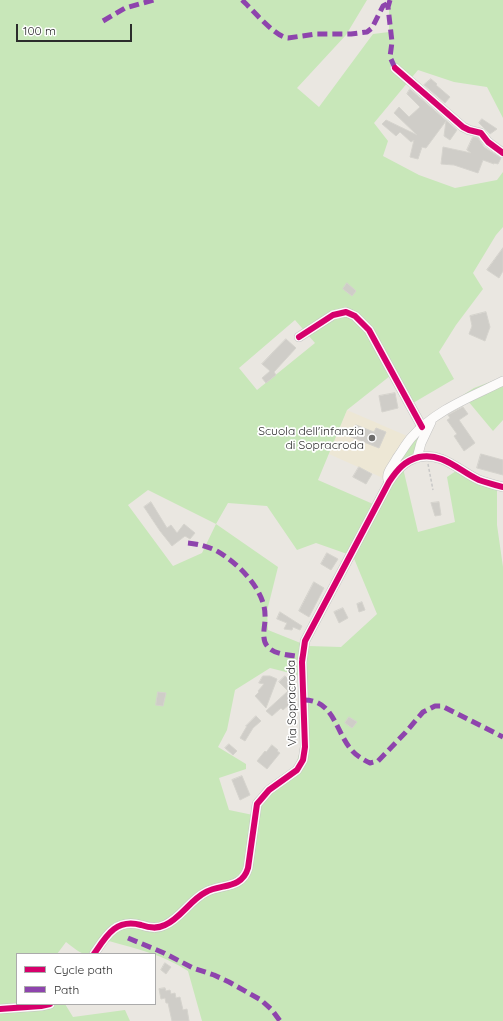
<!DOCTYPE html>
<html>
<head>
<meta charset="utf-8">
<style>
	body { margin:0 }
	#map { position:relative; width:503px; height:1021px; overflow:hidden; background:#eae7e1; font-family:Quicksand,sans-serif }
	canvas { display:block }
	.legend { position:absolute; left:16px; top:953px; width:140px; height:52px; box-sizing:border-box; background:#fff; border:1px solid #ababab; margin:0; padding:5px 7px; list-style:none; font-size:12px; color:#2c2c2c }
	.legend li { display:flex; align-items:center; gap:8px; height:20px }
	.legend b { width:20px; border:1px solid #ababab }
	.scale { position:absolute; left:16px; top:24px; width:116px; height:18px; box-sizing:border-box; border:2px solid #2c2c2c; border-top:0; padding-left:5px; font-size:12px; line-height:14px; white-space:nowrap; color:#2c2c2c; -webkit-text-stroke:3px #fff; paint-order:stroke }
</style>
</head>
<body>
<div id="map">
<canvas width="503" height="1021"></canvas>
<ul class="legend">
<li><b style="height:5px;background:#d6006c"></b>Cycle path</li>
<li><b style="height:5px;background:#8e44ad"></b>Path</li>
</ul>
<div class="scale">100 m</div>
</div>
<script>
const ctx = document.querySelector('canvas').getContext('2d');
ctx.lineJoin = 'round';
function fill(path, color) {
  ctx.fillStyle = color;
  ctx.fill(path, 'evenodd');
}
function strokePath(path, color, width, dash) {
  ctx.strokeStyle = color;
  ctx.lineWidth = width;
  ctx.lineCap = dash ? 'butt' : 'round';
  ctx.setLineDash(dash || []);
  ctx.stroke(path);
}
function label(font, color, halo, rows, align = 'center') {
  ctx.font = font + ' Quicksand,sans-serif';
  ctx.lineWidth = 3.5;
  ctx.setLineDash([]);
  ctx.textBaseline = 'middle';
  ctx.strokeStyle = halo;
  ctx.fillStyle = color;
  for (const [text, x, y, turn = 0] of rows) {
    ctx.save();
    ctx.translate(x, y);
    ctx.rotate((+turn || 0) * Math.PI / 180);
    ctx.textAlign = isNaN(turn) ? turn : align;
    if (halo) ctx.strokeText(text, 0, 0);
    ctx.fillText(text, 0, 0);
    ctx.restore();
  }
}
const education = new Path2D(`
	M347,410l60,26 -22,43 -56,-25z`);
const green = new Path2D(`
	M0,0h367l-21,35 -49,53 22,19 54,-73 16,-2v-32h114v118l-16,-31 -33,-5 -36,-12 -44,53 14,18 -5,15 36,19 36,13 42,-8 6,-8v55l-7,8 -23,38 10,16 -27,36 -17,27 15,27 -41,24 -18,-31 -48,38 -29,70 55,24 34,-68 15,-18 -8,44 -11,6 15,64 37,-10 -8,-45 9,-6 41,18v36l6,42v454h-301l-14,-50c-24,-16 -51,-22 -79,-30 -21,18 -21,18 -43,1l-9,12h-40v50h48l8,13 52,-7 5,11h-130zM295,320l20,23 -58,47 -18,-22zM148,490l68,34 -14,29 -29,13 -45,-61zM228,503l39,3 30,44 19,-7 37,13 24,58 -36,33 -33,-1 -40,-16 -1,-19 11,-44 -62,-43zM270,668l28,7 4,70 -7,22 -42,48 -24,-5 -10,-32 27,-9v-5l-28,-17 9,-17 8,-40z
	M503,377v43l-10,11 -30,-36 11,-7z`);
const building = new Path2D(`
	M431,79l6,5 -1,1 14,12 -5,6 -21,-18z
	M410,89l47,41 -7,10 -6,-4 2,-15 -20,27 -4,-1 -4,12 -8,-2 4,-17 -3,2 -11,-10 -4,4 -14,-12 4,-4 31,15 -23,-22 5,-6 10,10 11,-10 -13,-13z
	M482,119l15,10 -7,5 -11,-11z
	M473,137l5,1 6,9 17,11 -3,6 -4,-1v1l-11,-4 -5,13 -24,-8 -13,-1 2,-17 28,6 -4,-3z
	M503,248v23l-4,7 -12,-8z
	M347,283l9,8 -4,5 -9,-7z
	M486,312l4,15 -5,14 -16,-7 3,-8 -2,-10z
	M286,339l10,9 -22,24 2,3 -10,8 -4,-5 8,-7 -8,-7z
	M395,393l3,15 -16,4 -3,-16z
	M463,407l5,7 -9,6 16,23 -11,8 -10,-15 3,-2 -10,-14 3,-2 -2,-3z
	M356,425l18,7 2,-4 10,4 -7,16 -28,-11z
	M481,454l22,6v15l-26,-7z
	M359,467l13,7 -6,10 -13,-7z
	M151,502l16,26 4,-3 6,8 7,-9 11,9 -5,6 -5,-3 -13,10 -12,-15 -16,-24z
	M439,502l2,13 -6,1 -4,-13z
	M327,553l11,6 -7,11 -10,-6z
	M314,582l10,6 -15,29 -10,-6z
	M362,602l3,8 -6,2 -2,-8z
	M343,608l5,10 -9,5 -5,-11z
	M280,612l22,14 -2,4 -7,-3 -1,3 -8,-1 3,-6 -10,-4z
	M263,676h7l7,3 -11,29 -11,-12 4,-4 -1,-1 6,-7 -5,-1z
	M285,676l12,12 -3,3 2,3 -8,7 2,3 -7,6 -2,-2 -9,8 -6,-5 22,-20 -9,-9z
	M158,692l8,1 -3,13 -7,-1z
	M256,716l5,5 -8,7 -8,13 -5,-3 7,-12h-1z
	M349,717l8,5 -5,6 -7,-5z
	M229,744l8,7 -4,4 -8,-7z
	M272,745l6,5 -1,1 3,2 -13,16 -10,-8 8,-10 1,1z
	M242,776l8,19 -10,5 -8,-20z
	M165,963l6,4 -5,7 -5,-4z
	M165,988l1,3 4,-1 1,4 4,-1 1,5 4,-1 3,13 4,-1 2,12h-17l-4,-18h-2l-1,-5 -4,1 -2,-10z`);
const path = new Path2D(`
	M428,464l5,26`);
const minor = new Path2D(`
	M395,68l68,59 6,3 12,3 7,9 15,11
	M299,337l34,-22 13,-3 9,4 14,14 53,97
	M417,458l4,-15 10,-21
	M388,480c-2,-8 5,-14 9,-22 5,-7 9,-14 14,-20 24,-28 60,-41 92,-57
	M94,954c12,-18 22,-36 47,-29 9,3 16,4 24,0 16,-7 25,-25 41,-33 15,-8 36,-3 42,-24l9,-64 12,-14 28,-20 6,-10 2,-13 -3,-85 3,-21 84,-159c8,-12 15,-21 30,-25 24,-5 40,14 60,23 8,3 16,5 24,7
	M0,1009l41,-3 9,-2`);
const quiet = new Path2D(`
	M242,0c10,9 33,37 46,38l28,-4h35l16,-2 5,-4 11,-22 6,-3
	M390,0l-2,7 4,35 -2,15 5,11
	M103,21l22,-13 29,-8
	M188,543c10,1 18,3 27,7 21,11 50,39 50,65 1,10 -5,24 3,32 7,8 24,8 34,10
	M303,700c30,-1 33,31 47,48 5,7 12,11 20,15l8,-2 3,-3 24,-25 18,-21 12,-6h7l61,31
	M128,938l36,15 29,15 21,7 15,7 32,18 11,10 8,11`);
const cycleway = new Path2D(`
	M395,68l68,59 6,3 12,3 7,9 15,11
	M299,337l34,-22 13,-3 9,4 14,14 53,97
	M94,954c12,-18 22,-36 47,-29 9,3 16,4 24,0 16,-7 25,-25 41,-33 15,-8 36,-3 42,-24l9,-64 12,-14 28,-20 6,-10 2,-13 -3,-85 3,-21 84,-159c8,-12 15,-21 30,-25 24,-5 40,14 60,23 8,3 16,5 24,7
	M0,1009l41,-3 9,-2`);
const markers = [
	[372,438,4,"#6e6d6b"]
];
const poiNames = [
	["Scuola dell'infanzia",364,431],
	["di Sopracroda",364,445]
];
const streetNames = [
	["Via Sopracroda",292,703,-91]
];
fill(education, '#ede7d5');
fill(green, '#c8e7b9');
fill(building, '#cfcdc8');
strokePath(building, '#d5d3cd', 1);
strokePath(minor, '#c3c3c2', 10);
strokePath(path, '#c8c8c7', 1.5, [3, 2]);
strokePath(minor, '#fcfbfa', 9);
strokePath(quiet, '#8e44ad', 5, [10, 5]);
strokePath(cycleway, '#d6006c', 6);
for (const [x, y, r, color] of markers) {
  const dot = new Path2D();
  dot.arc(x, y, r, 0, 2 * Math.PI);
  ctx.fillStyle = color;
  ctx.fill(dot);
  strokePath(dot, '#fff', 1.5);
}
label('12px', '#2c2c2c', '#fff', poiNames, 'right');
label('12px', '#2c2c2c', '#fff', streetNames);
</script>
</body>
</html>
